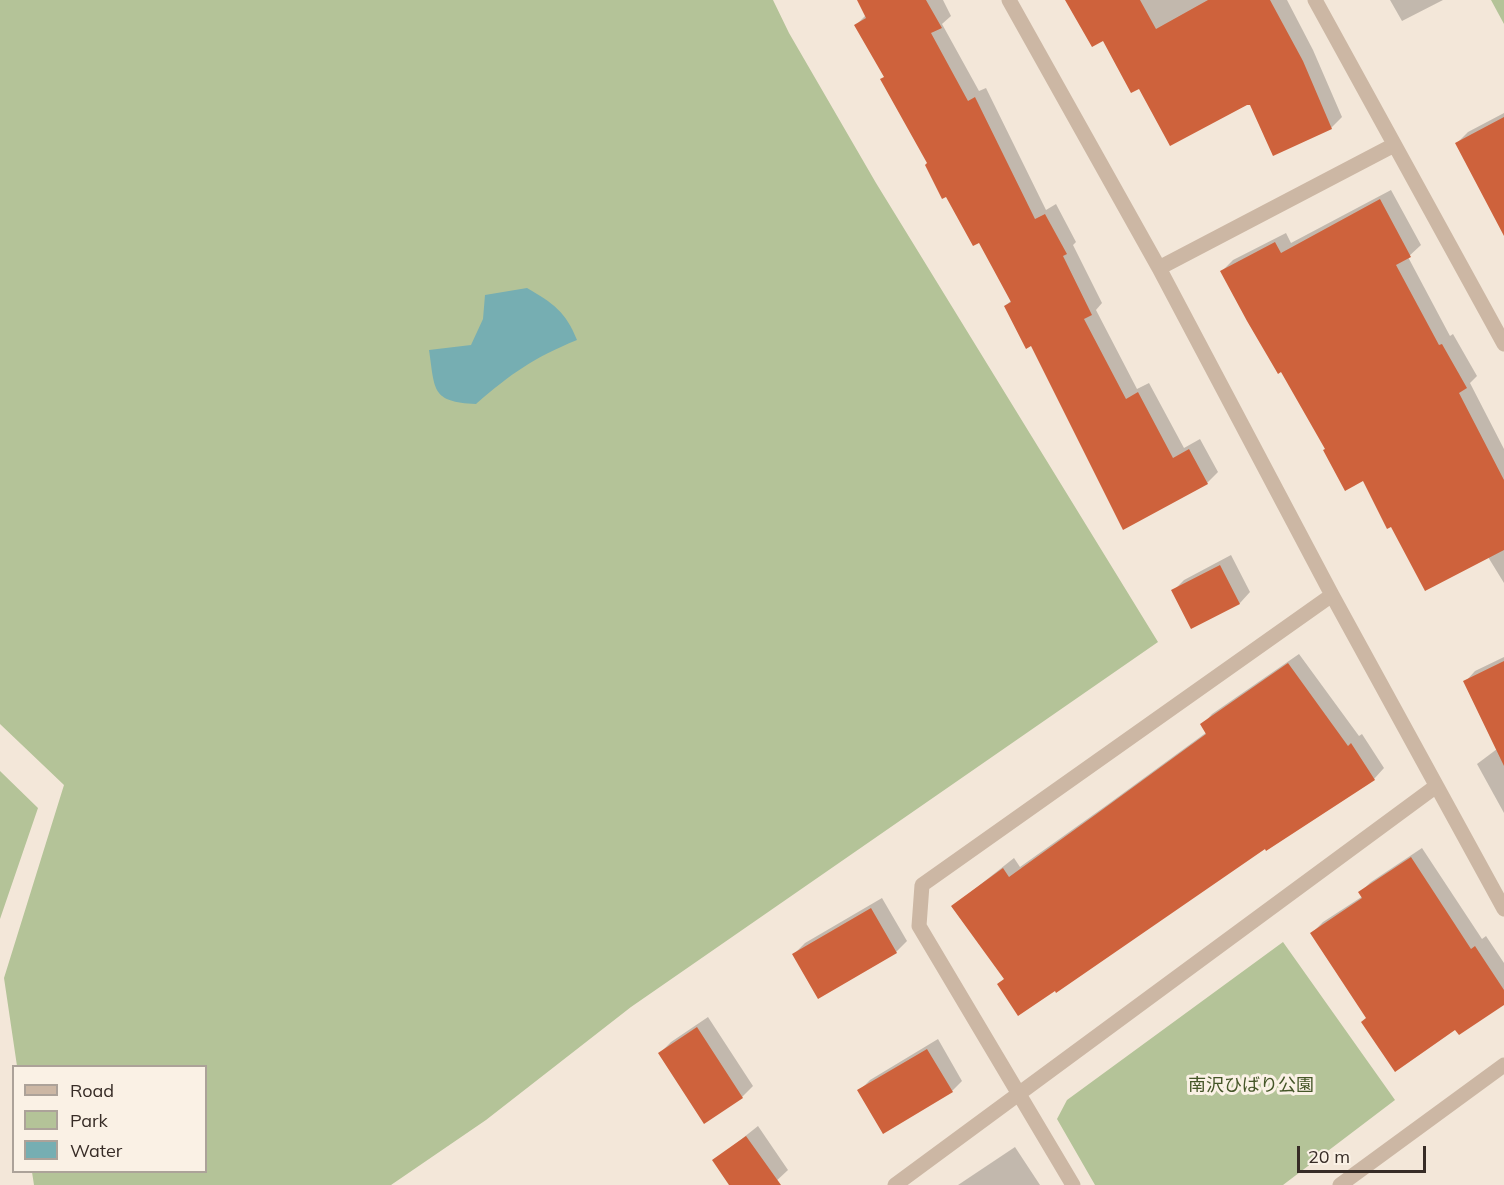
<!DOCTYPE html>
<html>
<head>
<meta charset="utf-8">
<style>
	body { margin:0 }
	#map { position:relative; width:1504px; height:1185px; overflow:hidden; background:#f3e7d9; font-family:Mulish,sans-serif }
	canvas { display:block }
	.legend { position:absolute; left:12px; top:1065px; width:195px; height:108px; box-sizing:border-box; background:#faf1e5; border:2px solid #aca299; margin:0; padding:8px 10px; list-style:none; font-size:18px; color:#372c26 }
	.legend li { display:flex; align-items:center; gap:12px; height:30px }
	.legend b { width:30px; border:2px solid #aca299 }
	.scale { position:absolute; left:1297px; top:1146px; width:129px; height:27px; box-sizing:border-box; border:3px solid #372c26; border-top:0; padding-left:8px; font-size:18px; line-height:21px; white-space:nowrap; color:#372c26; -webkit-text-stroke:4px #faf1e5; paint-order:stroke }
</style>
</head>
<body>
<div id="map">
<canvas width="1504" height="1185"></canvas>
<ul class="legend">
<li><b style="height:8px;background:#ccb7a4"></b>Road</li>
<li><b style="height:16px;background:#b4c398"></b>Park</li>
<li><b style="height:16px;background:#76aeb2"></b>Water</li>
</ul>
<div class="scale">20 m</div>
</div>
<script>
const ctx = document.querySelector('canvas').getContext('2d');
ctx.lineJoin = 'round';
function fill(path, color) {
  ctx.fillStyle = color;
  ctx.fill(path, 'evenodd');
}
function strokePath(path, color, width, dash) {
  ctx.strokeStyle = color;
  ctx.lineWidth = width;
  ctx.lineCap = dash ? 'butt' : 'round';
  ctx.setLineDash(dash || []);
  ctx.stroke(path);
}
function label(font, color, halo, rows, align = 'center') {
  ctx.font = font + ' Mulish,"Noto Sans JP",sans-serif';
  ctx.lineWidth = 6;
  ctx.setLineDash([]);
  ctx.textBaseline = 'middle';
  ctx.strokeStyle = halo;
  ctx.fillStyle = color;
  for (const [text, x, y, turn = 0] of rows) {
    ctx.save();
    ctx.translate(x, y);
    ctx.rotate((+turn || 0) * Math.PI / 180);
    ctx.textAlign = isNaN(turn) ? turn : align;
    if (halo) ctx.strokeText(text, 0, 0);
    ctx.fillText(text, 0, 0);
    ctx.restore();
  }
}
const green = new Path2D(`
	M0,0h773l16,33 87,150 282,459 -527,365 -145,113 -95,65h-357l-2,-13h174v-106h-189l-13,-88 60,-193 -64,-61z
	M1491,0h13v24z
	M0,771l38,37 -38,111z
	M1283,942l112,158 -112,85h-188l-38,-66 10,-19z`);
const water = new Path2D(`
	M527,288c26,15 39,24 50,52 -44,18 -65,33 -101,64 -45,-2 -41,-14 -47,-54l42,-5 12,-26 2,-24z`);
const shadow = new Path2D(`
	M858,0h85l8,16 -9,8 37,67 7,-3 60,122 10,-6 20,38 -3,3 29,58 -6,7 41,79 12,-6 35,65 16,-9 18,33 -11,11 -84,45 -91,-184 -27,-38 7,-6 -32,-59 -51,-78 -44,-87 -29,-51 10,-10z
	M1079,0h208l26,50 29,67 -11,11 -81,-25 -79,41 -31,-57z
	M1390,0h53l-41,21z
	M1504,113v116l-47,-86 11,-11z
	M1391,190l30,55 -13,12 42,79 3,-2 24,42 -7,7 34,66v134l-16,-26 -96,-32 -29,-46 -36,-30 -105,-178 11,-11 53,-27 5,10z
	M1231,555l19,37 -10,11 -48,24 -19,-36 11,-11z
	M1299,654l60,82 3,-2 22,34 -10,11 -109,67 -260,132 -53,-71 62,-49 6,9 87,-62 100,-73 -5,-7 10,-11z
	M1504,657v156l-27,-49 20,-15 -32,-67 10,-11z
	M1422,848l60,91 4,-3 18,27v40l-48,25 -88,-11 -56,-84 11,-11 40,-26 -3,-4 11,-10z
	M882,898l25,43 -11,11 -102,2 11,-11z
	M708,1017l45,69 -11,11 -37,25 -45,-69 11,-11z
	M938,1039l24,42 -10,10h-93l11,-11z
	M758,1126l30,44 -16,15h-41l-17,-24z
	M1015,1147l25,38h-82z`);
const building = new Path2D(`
	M857,0h69l16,28 -11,5 37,68 7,-4 60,122 10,-5 22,40 -4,2 29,59 -8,4 42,80 12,-7 35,66 16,-9 19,35 -85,46 -92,-184 -5,3 -22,-43 7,-4 -32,-59 -6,3 -27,-49 -4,2 -17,-34 2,-2 -47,-84 4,-2 -30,-52 12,-7z
	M1065,0h75l16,29 52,-29h62l33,61 29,68 -59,27 -23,-51h-3l-77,41 -31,-57 -8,4 -28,-52 -11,6z
	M1504,117v119l-49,-93z
	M1380,199l31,58 -15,8 43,80 3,-1 25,44 -8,5 45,87v70l-79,41 -34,-64 -4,2 -24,-48 -18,10 -22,-41 2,-1 -44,-77 -3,2 -31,-53 -27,-50 55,-29 6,11z
	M1220,565l20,39 -49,25 -20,-39z
	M1504,661v105l-41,-85z
	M1288,663l60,83 3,-3 24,37 -109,71 -1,-2 -209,144 -1,-2 -37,25 -21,-32 7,-5 -53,-73 52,-38 6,9 86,-62 111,-81 -6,-10z
	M1411,857l60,92 4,-3 29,44v15l-45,30 -4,-5 -60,42 -34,-50 5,-4 -56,-85 52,-35 -4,-6z
	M871,908l26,45 -79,46 -26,-45z
	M697,1027l46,71 -39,26 -46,-71z
	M927,1049l26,43 -70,42 -26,-44z
	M746,1136l35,49h-52l-17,-25z`);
const minor = new Path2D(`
	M1009,0l150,268 173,327 172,314
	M1315,0l189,344
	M1159,268l235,-123
	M895,1185l540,-398
	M1073,1185l-154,-259 3,-41 410,-290
	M1340,1185l164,-120`);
const parkNames = [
	["南沢ひばり公園",1251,1086]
];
fill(green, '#b4c398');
fill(water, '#76aeb2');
fill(shadow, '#0003');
fill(building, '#ce623c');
strokePath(minor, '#ccb7a4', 15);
label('18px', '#455628', '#faf1e5', parkNames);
</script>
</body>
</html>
